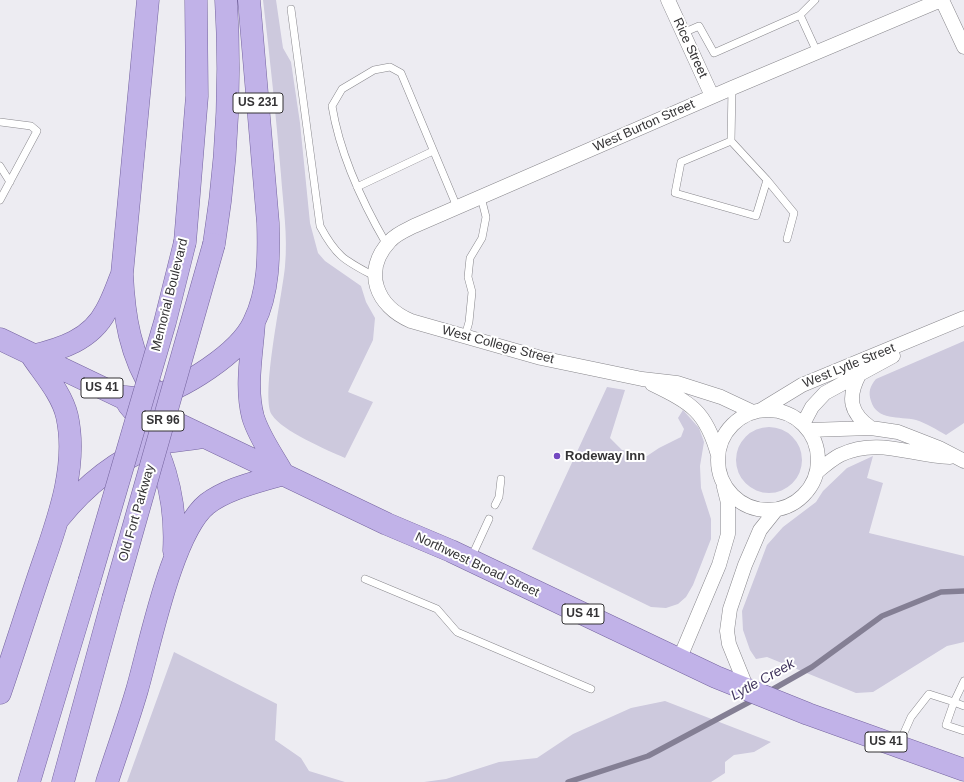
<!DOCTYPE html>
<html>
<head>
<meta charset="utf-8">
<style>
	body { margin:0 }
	canvas { display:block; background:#edecf2 }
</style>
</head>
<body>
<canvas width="964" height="782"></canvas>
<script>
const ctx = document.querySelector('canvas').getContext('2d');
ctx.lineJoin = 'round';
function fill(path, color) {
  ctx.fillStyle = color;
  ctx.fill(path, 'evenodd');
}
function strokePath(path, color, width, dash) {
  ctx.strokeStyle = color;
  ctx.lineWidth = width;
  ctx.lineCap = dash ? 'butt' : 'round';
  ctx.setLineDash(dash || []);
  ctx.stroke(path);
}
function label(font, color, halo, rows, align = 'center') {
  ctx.font = font + ' Arial,sans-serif';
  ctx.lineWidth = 4;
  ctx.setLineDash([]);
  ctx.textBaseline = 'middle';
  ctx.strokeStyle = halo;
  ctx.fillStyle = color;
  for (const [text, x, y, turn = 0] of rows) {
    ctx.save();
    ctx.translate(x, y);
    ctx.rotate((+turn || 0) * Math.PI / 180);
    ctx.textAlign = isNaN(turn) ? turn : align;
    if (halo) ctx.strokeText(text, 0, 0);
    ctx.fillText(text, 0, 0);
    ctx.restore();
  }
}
const green = new Path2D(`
	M263,0h13l7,48 8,14 9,61 10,100 8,30 7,8 36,25 5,16 9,16 -2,22 -25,52 25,10 -28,56c-18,-8 -63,-27 -73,-43 -12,-18 11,-123 13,-149 3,-30 -2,-62 -4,-91 -5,-59 -11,-117 -18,-175z
	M964,341v82l-18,12c-9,-5 -20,-12 -30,-15 -17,-4 -39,1 -45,-19 -3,-9 -1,-15 5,-22z
	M607,387l18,3 -15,48 12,12 25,6 12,-8 22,-11 3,-8 -6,-11 5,-8 16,18 5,14 -4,24 1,22 10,31v20l-18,46 -7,12 -8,7 -12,4 -15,-1 -119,-58z
	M736 460a33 33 0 1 1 66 0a33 33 0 1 1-66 0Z
	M873,456l-6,22 16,5 -14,50 95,23v86l-17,4 -74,46 -17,1 -89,-36 -11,2 -6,-9 -7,-20 -1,-19 25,-66 16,-18 33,-25 7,-11 24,-23z
	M174,652l103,52 -2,36 26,18 8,13 36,11h-218z
	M665,701l106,41 -17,10 -20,3 -9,7v11l-14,9h-287l22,-3 53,-17 38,-4 36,-24 58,-26z`);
const stream = new Path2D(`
	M768,692l44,-25 70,-51 59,-24 23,-1
	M568,782l80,-26 107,-57`);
const service = new Path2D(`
	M291,9l29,217c17,32 26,35 56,51
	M800,15l15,-15
	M683,33l16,-7 15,27 86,-38 17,37
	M0,122l31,4 6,5 -37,69
	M731,141l36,39 -11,36 -81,-23 6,-31 50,-21 1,-53
	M0,166l10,16
	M767,180l27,33 -7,26
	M357,187l76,-36
	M387,245c-25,-43 -47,-90 -55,-139l10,-17 32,-19 16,-3 11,6 56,134
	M465,336l4,-14 3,-30 -4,-15 2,-19 12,-20 4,-21 -5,-20
	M495,505l4,-8 2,-18
	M471,558l18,-39
	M365,579l72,30 20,23 134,57
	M964,681l-10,21 10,4
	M899,744l12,-27 18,-23 25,8 -8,23 18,6`);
const minor = new Path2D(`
	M668,0l44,96
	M942,0l22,47
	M859,375c-12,23 -9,38 12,53
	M652,384c39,19 54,27 66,71
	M718 460a50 50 0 1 1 100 0a50 50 0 1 1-100 0Z
	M761,410l41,-25 162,-67
	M753,412l-32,-15 -44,-14 -35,-4 -101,-21 -130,-37c-35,-15 -49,-50 -21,-80 6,-7 16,-11 24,-15l318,-138 209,-88
	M803,424l9,-17 13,-14 68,-37
	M809,430l62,-2 27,4 41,16 25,13
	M817,472c7,-6 15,-13 23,-17 39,-18 71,1 110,2
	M679,660l40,-95 9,-31v-31l-4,-16
	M748,691l-19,-47 -2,-13 3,-22 15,-44 15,-35 16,-20`);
const primary = new Path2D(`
	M148,0l-26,274c2,42 8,82 32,118
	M185,242l12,-146 -1,-96
	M214,244c13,-80 17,-163 12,-244
	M254,323c-2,30 -9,64 -1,94 6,20 20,39 30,57
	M0,339l387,185 64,27 265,126 92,37 156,56
	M125,397c8,1 16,2 24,0 33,-7 91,-44 105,-75 15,-30 15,-67 14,-99l-19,-223
	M128,404c35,40 49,95 46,147
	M59,518c25,-31 58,-58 96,-73 14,-5 33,-5 49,-8
	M0,693c13,-38 25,-76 38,-115 17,-51 41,-108 29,-162 -5,-22 -23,-42 -35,-60 29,-7 59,-16 74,-45 7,-12 11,-25 16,-37
	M29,782l60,-200
	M63,782l50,-183
	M107,782c10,-31 21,-61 30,-92 13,-45 35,-158 70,-186 21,-16 51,-22 76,-30`);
const primaryBridge = new Path2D(`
	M89,582l76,-260 20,-80
	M113,599l101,-355`);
const markers = [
	[557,456,4,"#7348c1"]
];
const shields = [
	[258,103,50],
	[102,388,42],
	[163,421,42],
	[583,614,42],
	[886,742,42]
];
const shieldNames = [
	["US 231",258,103],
	["US 41",102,388],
	["SR 96",163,421],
	["US 41",583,614],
	["US 41",886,742]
];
const streetNames = [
	["Rice Street",690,48,65],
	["West Burton Street",644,126,-24],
	["Memorial Boulevard",170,295,-76],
	["West College Street",498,345,15],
	["West Lytle Street",849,366,-22],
	["Old Fort Parkway",137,513,-74],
	["Northwest Broad Street",477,565,25]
];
const poiNames = [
	["Rodeway Inn",565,456]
];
const waterNames = [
	["Lytle Creek",763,680,-29]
];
fill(green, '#cdc9dd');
strokePath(stream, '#847f94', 5.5);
strokePath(service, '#88878c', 8);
strokePath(minor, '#88878c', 15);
strokePath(primary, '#75649f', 23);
strokePath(service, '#fff', 7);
strokePath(minor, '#fff', 14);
strokePath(primary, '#c1b2e8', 22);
strokePath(primaryBridge, '#75649f', 23, []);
strokePath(primaryBridge, '#c1b2e8', 22);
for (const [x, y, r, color] of markers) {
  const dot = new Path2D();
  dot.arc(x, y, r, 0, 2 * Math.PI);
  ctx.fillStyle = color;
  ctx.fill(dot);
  strokePath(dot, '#fff', 1.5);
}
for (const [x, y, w] of shields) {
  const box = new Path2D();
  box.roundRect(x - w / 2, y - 10, w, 20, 3);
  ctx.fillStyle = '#fff';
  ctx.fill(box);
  strokePath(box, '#343335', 1);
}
label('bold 12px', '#343335', null, shieldNames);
label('13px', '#343335', '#fff', streetNames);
label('bold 13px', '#343335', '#fff', poiNames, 'left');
label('italic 14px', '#40345d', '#fff', waterNames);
</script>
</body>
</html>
